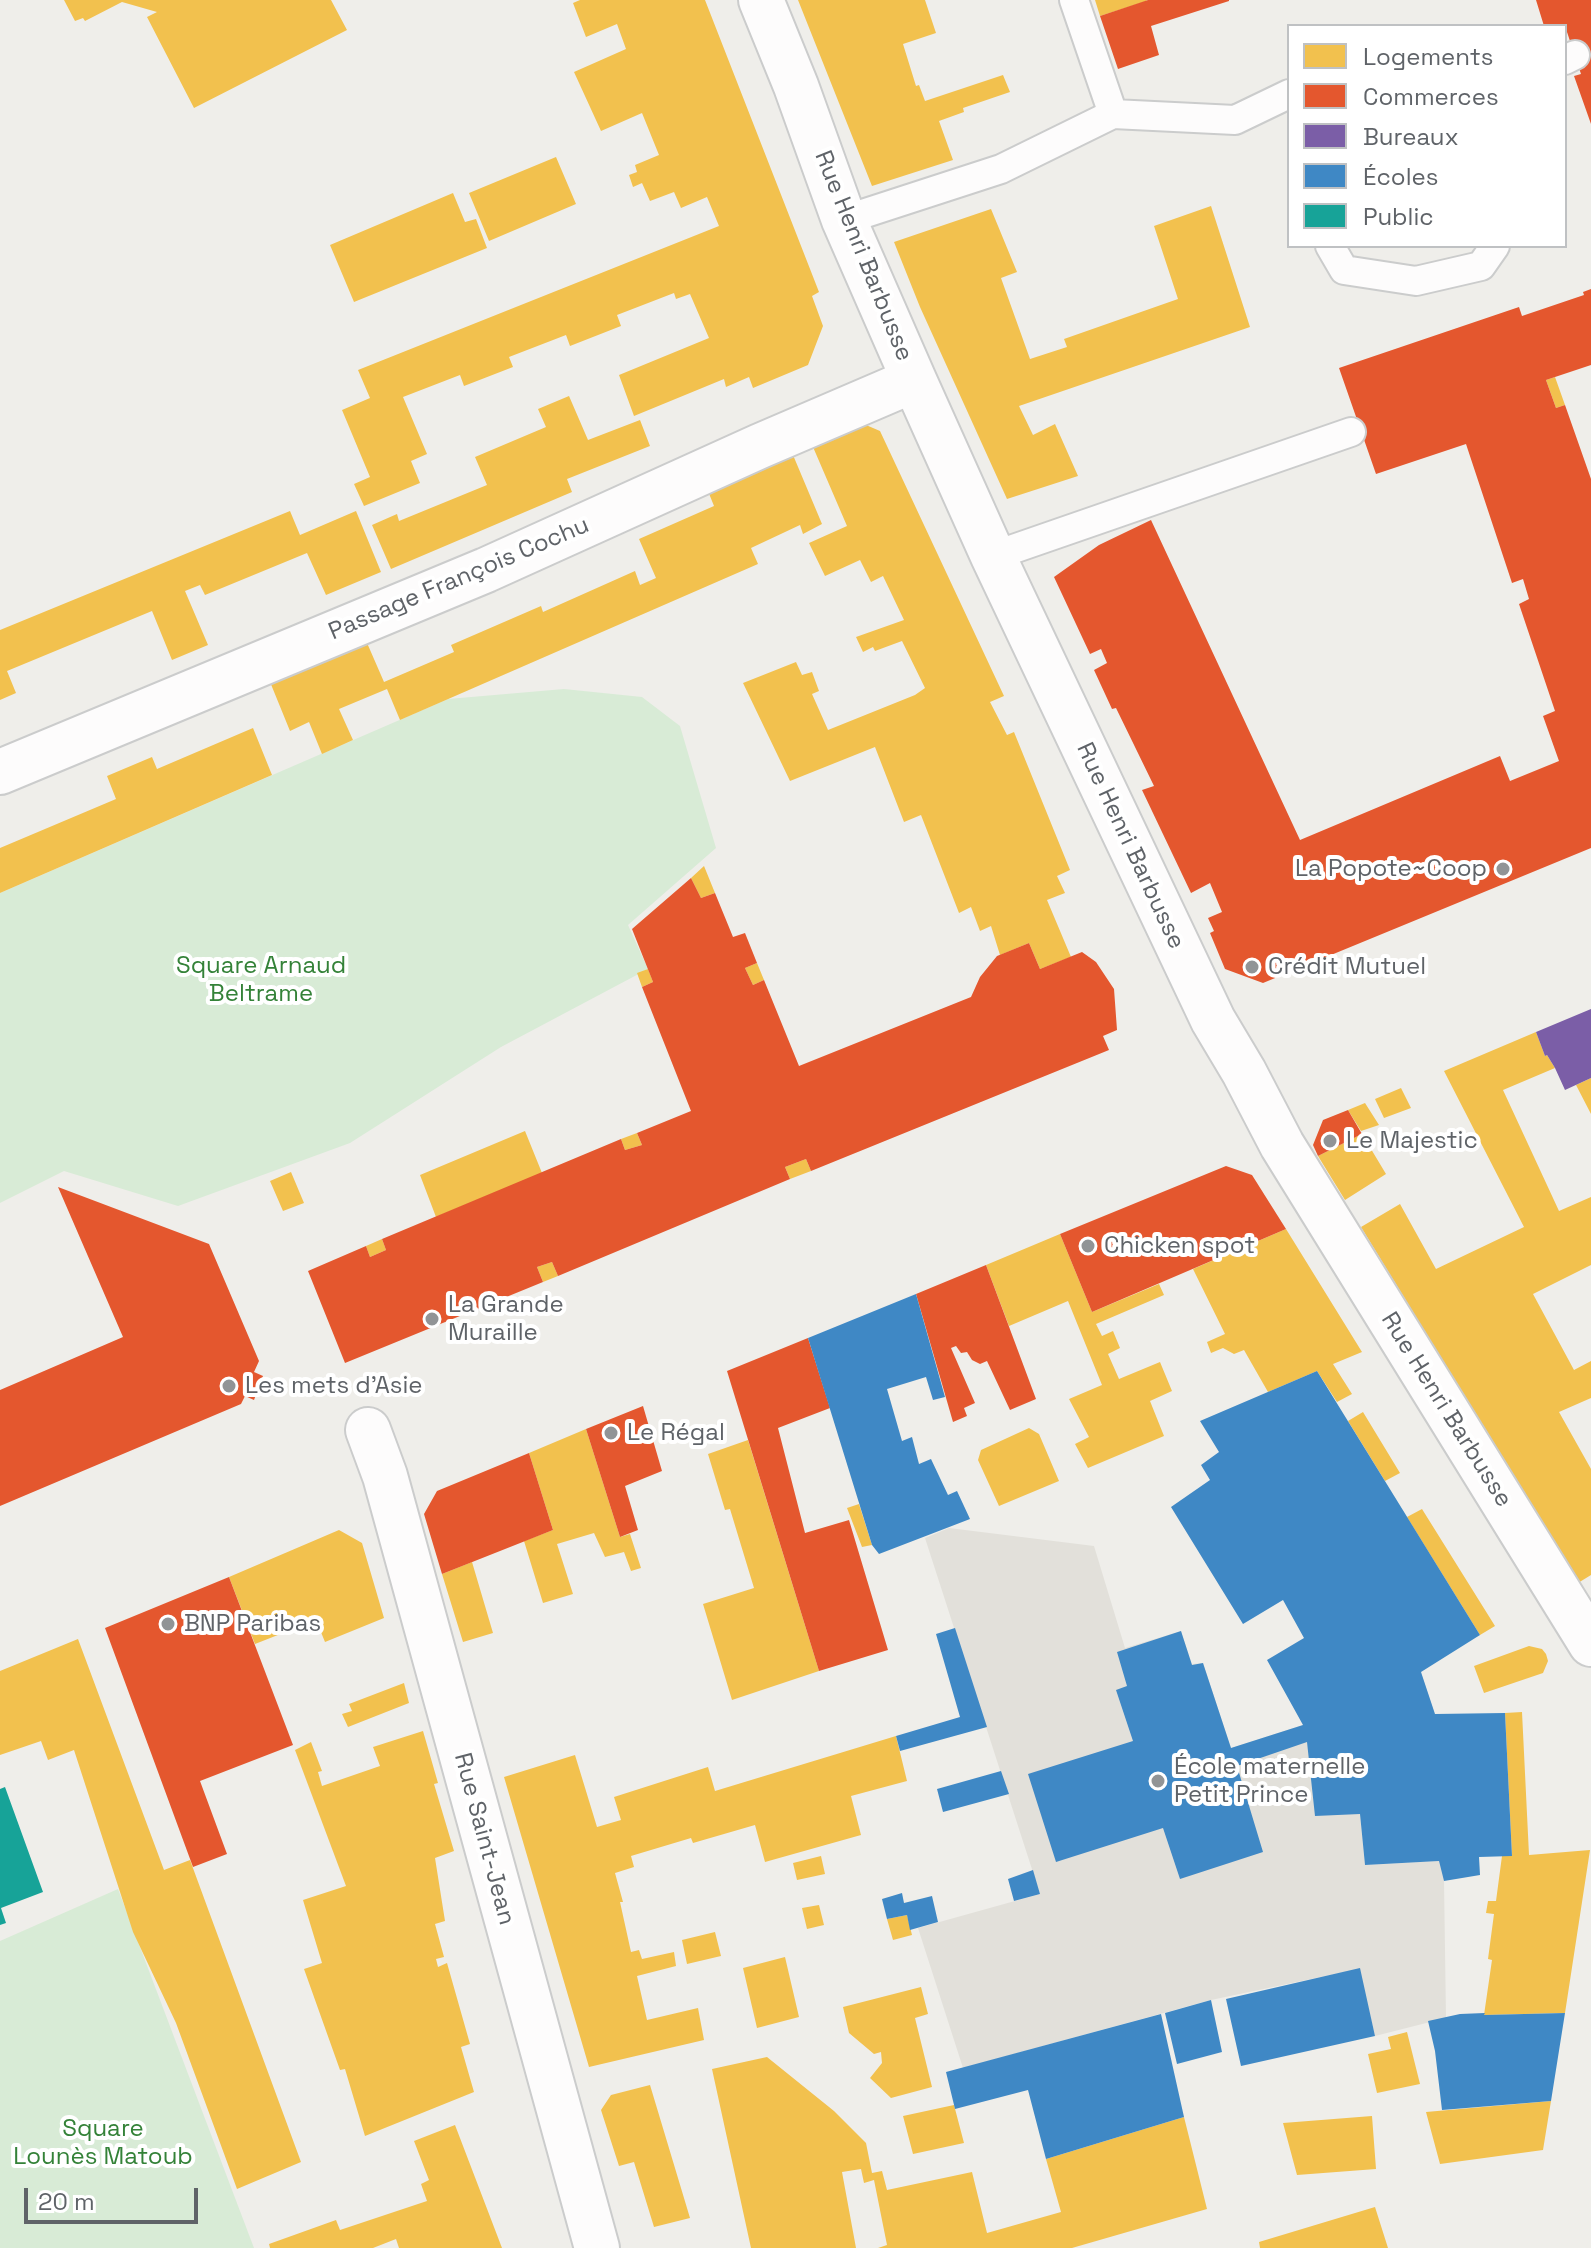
<!DOCTYPE html>
<meta charset="utf-8">
<style>
body{margin:0}
#map{position:relative;width:1591px;height:2248px;overflow:hidden;background:#efeeea;font-family:"Space Grotesk",sans-serif}
canvas{display:block}
.legend{position:absolute;left:1287px;top:24px;width:280px;height:224px;box-sizing:border-box;background:#fff;border:2px solid #bfc1c3;margin:0;padding:10px 14px;list-style:none;font-size:24px;color:#5f6368}
.legend li{display:flex;align-items:center;gap:16px;height:40px}
.legend b{width:40px;border:2px solid #bfc1c3}
.scale{position:absolute;left:24px;top:2188px;width:174px;height:36px;box-sizing:border-box;border:4px solid #5f6368;border-top:0;padding-left:10px;font-size:24px;line-height:28px;white-space:nowrap;color:#5f6368;-webkit-text-stroke:6px #fff;paint-order:stroke}
</style>
<div id="map">
<canvas width="1591" height="2248"></canvas>
<ul class="legend">
<li><b style="height:22px;background:#f2c14e"></b>Logements</li>
<li><b style="height:22px;background:#e4572e"></b>Commerces</li>
<li><b style="height:22px;background:#7b5ea7"></b>Bureaux</li>
<li><b style="height:22px;background:#3f88c5"></b>Écoles</li>
<li><b style="height:22px;background:#17a398"></b>Public</li>
</ul>
<div class="scale">20 m</div>
</div>
<script>
const g = document.querySelector('canvas').getContext('2d');
g.lineJoin = 'round';
function fill(path, color) { g.fillStyle = color; g.fill(path, 'evenodd'); }
function trace(path, color, width, dash) { g.strokeStyle = color; g.lineWidth = width; g.lineCap = dash ? 'butt' : 'round'; g.setLineDash(dash || []); g.stroke(path); }
function label(font, color, halo, rows, align = 'center') {
  g.font = font + ' "Space Grotesk",sans-serif'; g.lineWidth = 8; g.setLineDash([]); g.textBaseline = 'middle'; g.strokeStyle = halo; g.fillStyle = color; for (const [text, x, y, turn = 0] of rows) {
    g.save(); g.translate(x, y); g.rotate((+turn || 0) * Math.PI / 180); g.textAlign = isNaN(turn) ? turn : align; if (halo) g.strokeText(text, 0, 0); g.fillText(text, 0, 0); g.restore();
  }
}
const education = new Path2D(`
 M 949,1528 L 1094,1546 L 1125,1648 L 1181,1631 L 1192,1664 L 1203,1663 L 1231,1748 L 1303,1725 L 1360,1814 L 1365,1865 L 1439,1861 L 1444,1881 L 1446,2018 L 1375,2036 L 1359,1969 L 1211,2000 L 963,2068 L 918,1928 L 1040,1894 L 925,1538 Z`);
const green = new Path2D(`
 M 564,689 L 642,697 L 680,726 L 716,848 L 628,925 L 648,969 L 501,1047 L 350,1143 L 178,1206 L 64,1171 L 0,1203 L 0,893 L 448,699 Z
 M 118,1889 L 254,2248 L 0,2248 L 0,1941 Z`);
const homes = new Path2D(`
 M 64,0 L 331,0 L 347,30 L 194,108 L 147,17 L 157,12 L 122,2 L 85,21 L 83,18 L 75,21 Z
 M 580,0 L 705,0 L 819,292 L 812,296 L 823,326 L 808,365 L 753,388 L 749,377 L 726,387 L 724,379 L 634,416 L 619,375 L 709,338 L 690,294 L 676,299 L 674,293 L 617,315 L 621,326 L 570,346 L 566,335 L 509,357 L 513,367 L 464,386 L 460,375 L 403,397 L 427,454 L 411,461 L 420,483 L 364,506 L 354,484 L 370,477 L 342,410 L 370,398 L 358,370 L 719,226 L 707,197 L 681,208 L 674,192 L 650,201 L 642,183 L 633,187 L 629,175 L 637,172 L 635,165 L 659,155 L 642,113 L 601,131 L 574,72 L 626,49 L 617,24 L 586,37 L 573,3 Z
 M 798,0 L 925,0 L 936,33 L 903,44 L 916,86 L 919,85 L 925,101 L 1003,75 L 1010,92 L 963,108 L 964,112 L 939,121 L 953,160 L 872,186 Z
 M 1095,0 L 1146,0 L 1147,1 L 1100,16 Z
 M 556,157 L 576,204 L 489,241 L 469,193 Z
 M 453,193 L 465,222 L 476,219 L 487,248 L 354,302 L 330,245 Z
 M 1211,206 L 1250,327 L 1019,406 L 1033,435 L 1055,424 L 1078,476 L 1007,499 L 920,307 L 894,242 L 991,209 L 1017,272 L 1001,278 L 1030,359 L 1067,347 L 1064,339 L 1178,299 L 1154,226 Z
 M 1555,377 L 1565,405 L 1556,408 L 1546,380 Z
 M 569,396 L 588,440 L 640,420 L 650,446 L 567,479 L 572,492 L 391,569 L 372,525 L 397,514 L 399,521 L 487,485 L 475,457 L 546,427 L 538,409 Z
 M 866,425 L 880,431 L 1004,696 L 990,702 L 1007,735 L 1014,732 L 1070,870 L 1057,876 L 1065,893 L 1047,900 L 1071,957 L 1040,969 L 1029,943 L 1000,955 L 991,926 L 980,931 L 971,907 L 959,913 L 921,815 L 904,822 L 875,747 L 790,781 L 743,683 L 796,662 L 802,675 L 812,672 L 819,691 L 812,694 L 828,730 L 915,695 L 925,688 L 902,641 L 875,651 L 873,647 L 863,652 L 856,637 L 904,620 L 883,576 L 871,582 L 860,560 L 825,576 L 809,543 L 847,526 L 813,447 Z
 M 793,455 L 822,524 L 803,534 L 800,525 L 751,548 L 758,564 L 400,720 L 387,689 L 339,709 L 353,740 L 322,754 L 309,722 L 290,731 L 268,677 L 364,636 L 384,682 L 454,652 L 451,645 L 541,606 L 543,612 L 635,571 L 640,585 L 656,578 L 639,539 L 714,506 L 708,491 Z
 M 290,511 L 300,535 L 356,511 L 381,572 L 326,595 L 307,553 L 205,595 L 200,585 L 185,591 L 208,645 L 172,660 L 152,611 L 7,671 L 16,693 L 0,700 L 0,630 Z
 M 253,728 L 272,775 L 0,893 L 0,848 L 116,799 L 107,776 L 152,757 L 157,769 Z
 M 704,866 L 715,893 L 701,898 L 691,878 Z
 M 757,963 L 764,980 L 753,985 L 745,968 Z
 M 648,969 L 653,982 L 642,987 L 637,973 Z
 M 1536,1032 L 1545,1056 L 1547,1055 L 1555,1068 L 1503,1090 L 1559,1211 L 1591,1197 L 1591,1265 L 1533,1294 L 1574,1370 L 1591,1361 L 1591,1398 L 1559,1412 L 1591,1469 L 1591,1575 L 1578,1583 L 1361,1227 L 1400,1204 L 1436,1269 L 1524,1227 L 1444,1071 Z
 M 1591,1078 L 1591,1114 L 1576,1085 Z
 M 1401,1088 L 1411,1108 L 1384,1118 L 1375,1099 Z
 M 1365,1103 L 1379,1125 L 1361,1131 L 1348,1110 Z
 M 525,1131 L 542,1173 L 436,1217 L 420,1175 Z
 M 637,1133 L 642,1145 L 625,1150 L 621,1139 Z
 M 1362,1134 L 1386,1174 L 1345,1200 L 1318,1156 Z
 M 806,1159 L 811,1171 L 790,1179 L 785,1167 Z
 M 291,1172 L 304,1203 L 283,1211 L 270,1181 Z
 M 1286,1229 L 1362,1352 L 1333,1364 L 1352,1394 L 1337,1402 L 1317,1371 L 1268,1392 L 1244,1350 L 1234,1354 L 1223,1348 L 1211,1353 L 1207,1342 L 1225,1334 L 1193,1269 Z
 M 1060,1234 L 1092,1312 L 1159,1284 L 1164,1295 L 1096,1324 L 1102,1336 L 1113,1331 L 1120,1348 L 1108,1354 L 1119,1379 L 1160,1362 L 1172,1391 L 1150,1401 L 1164,1436 L 1088,1468 L 1075,1444 L 1089,1437 L 1069,1399 L 1102,1385 L 1068,1301 L 1009,1326 L 986,1265 Z
 M 382,1239 L 386,1250 L 370,1257 L 366,1246 Z
 M 552,1262 L 558,1276 L 543,1282 L 537,1267 Z
 M 1363,1412 L 1400,1473 L 1385,1481 L 1348,1421 Z
 M 1029,1428 L 1039,1434 L 1059,1481 L 999,1506 L 978,1460 L 981,1450 Z
 M 586,1429 L 620,1537 L 630,1534 L 641,1568 L 631,1571 L 624,1552 L 605,1557 L 594,1533 L 557,1544 L 573,1594 L 543,1603 L 524,1541 L 553,1530 L 529,1453 Z
 M 748,1440 L 819,1671 L 732,1700 L 703,1604 L 754,1588 L 730,1509 L 725,1510 L 708,1454 Z
 M 859,1504 L 872,1545 L 862,1547 L 847,1508 Z
 M 1422,1509 L 1495,1626 L 1480,1635 L 1407,1517 Z
 M 339,1530 L 362,1543 L 384,1618 L 325,1642 L 316,1620 L 255,1644 L 229,1577 Z
 M 472,1562 L 493,1633 L 463,1642 L 442,1574 Z
 M 78,1639 L 164,1870 L 190,1860 L 301,2162 L 237,2189 L 176,2023 L 133,1932 L 74,1750 L 48,1760 L 41,1741 L 0,1755 L 0,1671 Z
 M 1529,1646 L 1542,1649 L 1546,1654 L 1548,1661 L 1543,1673 L 1484,1693 L 1474,1666 Z
 M 404,1683 L 409,1703 L 348,1727 L 342,1714 L 352,1711 L 349,1704 Z
 M 1522,1712 L 1529,1855 L 1590,1850 L 1565,2013 L 1484,2015 L 1492,1960 L 1488,1959 L 1494,1914 L 1486,1913 L 1488,1901 L 1496,1901 L 1502,1856 L 1512,1856 L 1505,1713 Z
 M 423,1731 L 438,1783 L 434,1784 L 454,1851 L 435,1858 L 445,1921 L 435,1924 L 444,1957 L 436,1959 L 438,1967 L 447,1963 L 470,2044 L 461,2047 L 474,2092 L 365,2136 L 345,2069 L 340,2070 L 304,1969 L 322,1963 L 303,1900 L 346,1886 L 295,1750 L 311,1742 L 322,1771 L 318,1772 L 322,1786 L 380,1766 L 373,1747 Z
 M 896,1736 L 907,1781 L 851,1796 L 861,1835 L 765,1862 L 755,1825 L 693,1843 L 691,1838 L 631,1856 L 634,1867 L 615,1873 L 623,1902 L 620,1902 L 631,1952 L 639,1950 L 642,1959 L 674,1952 L 676,1966 L 637,1976 L 647,2020 L 698,2008 L 704,2040 L 589,2067 L 504,1777 L 575,1755 L 597,1827 L 621,1820 L 614,1797 L 708,1767 L 715,1791 Z
 M 821,1856 L 825,1874 L 797,1880 L 793,1863 Z
 M 819,1905 L 824,1925 L 807,1929 L 802,1908 Z
 M 907,1915 L 912,1935 L 893,1940 L 887,1919 Z
 M 715,1932 L 721,1956 L 687,1964 L 682,1940 Z
 M 785,1957 L 799,2017 L 757,2028 L 743,1968 Z
 M 921,1987 L 928,2014 L 915,2018 L 932,2087 L 891,2098 L 870,2078 L 882,2063 L 881,2052 L 874,2054 L 849,2033 L 843,2007 Z
 M 1407,2032 L 1420,2084 L 1377,2093 L 1368,2054 L 1391,2049 L 1388,2037 Z
 M 767,2057 L 834,2111 L 866,2143 L 872,2173 L 882,2171 L 887,2190 L 972,2172 L 987,2233 L 1061,2212 L 1046,2159 L 1184,2117 L 1207,2209 L 1072,2248 L 878,2248 L 887,2245 L 874,2180 L 864,2183 L 861,2169 L 842,2172 L 856,2248 L 751,2248 L 712,2069 Z
 M 650,2085 L 690,2218 L 654,2227 L 634,2162 L 619,2166 L 601,2110 L 611,2095 Z
 M 1551,2101 L 1543,2150 L 1440,2164 L 1426,2112 Z
 M 954,2105 L 964,2143 L 913,2154 L 903,2116 Z
 M 1372,2116 L 1376,2169 L 1297,2175 L 1283,2123 Z
 M 455,2125 L 502,2248 L 399,2248 L 396,2239 L 373,2248 L 270,2248 L 269,2244 L 336,2220 L 340,2230 L 427,2201 L 421,2184 L 429,2180 L 414,2141 Z
 M 1375,2207 L 1388,2248 L 1260,2248 L 1259,2242 Z`);
const shops = new Path2D(`
 M 1148,0 L 1229,0 L 1229,1 L 1151,26 L 1159,55 L 1118,69 L 1100,16 Z
 M 1536,0 L 1591,0 L 1591,124 L 1574,76 L 1581,74 L 1565,26 L 1544,26 Z
 M 1591,289 L 1591,365 L 1546,380 L 1556,408 L 1565,405 L 1591,479 L 1591,848 L 1263,983 L 1225,969 L 1210,933 L 1214,931 L 1208,918 L 1222,912 L 1210,883 L 1191,893 L 1142,790 L 1154,786 L 1116,708 L 1112,709 L 1094,670 L 1107,663 L 1101,649 L 1090,654 L 1054,577 L 1099,545 L 1151,520 L 1300,840 L 1500,756 L 1510,781 L 1559,761 L 1543,716 L 1555,711 L 1519,604 L 1529,599 L 1523,579 L 1512,583 L 1466,444 L 1376,474 L 1339,368 L 1519,307 L 1522,316 L 1584,295 L 1583,292 Z
 M 691,878 L 701,898 L 715,893 L 733,937 L 745,933 L 757,963 L 745,968 L 753,985 L 764,980 L 799,1066 L 971,997 L 980,977 L 997,956 L 1029,943 L 1040,969 L 1082,952 L 1096,962 L 1114,989 L 1117,1030 L 1103,1036 L 1109,1050 L 811,1171 L 806,1159 L 785,1167 L 790,1179 L 558,1276 L 552,1262 L 537,1267 L 543,1282 L 345,1363 L 308,1271 L 366,1246 L 370,1257 L 386,1250 L 382,1239 L 621,1139 L 625,1150 L 642,1145 L 637,1133 L 691,1111 L 642,987 L 653,982 L 632,929 Z
 M 1348,1110 L 1362,1134 L 1318,1156 L 1313,1145 L 1323,1120 Z
 M 1226,1166 L 1252,1175 L 1286,1229 L 1092,1312 L 1060,1234 Z
 M 58,1187 L 209,1244 L 259,1361 L 254,1372 L 263,1376 L 254,1400 L 245,1396 L 241,1404 L 0,1506 L 0,1390 L 123,1337 Z
 M 986,1265 L 1036,1399 L 1010,1410 L 987,1361 L 980,1364 L 972,1360 L 967,1352 L 961,1353 L 956,1346 L 951,1348 L 975,1403 L 964,1408 L 967,1416 L 953,1422 L 916,1294 Z
 M 808,1338 L 830,1408 L 778,1428 L 805,1533 L 849,1520 L 888,1650 L 819,1671 L 727,1371 Z
 M 643,1406 L 662,1471 L 625,1486 L 638,1530 L 620,1537 L 586,1429 Z
 M 529,1453 L 553,1530 L 442,1574 L 424,1514 L 437,1491 Z
 M 229,1577 L 293,1745 L 200,1781 L 227,1854 L 193,1867 L 105,1628 Z`);
const offices = new Path2D(`
 M 1591,1009 L 1591,1078 L 1565,1090 L 1555,1068 L 1547,1055 L 1545,1056 L 1536,1032 Z`);
const schools = new Path2D(`
 M 916,1294 L 945,1397 L 933,1400 L 926,1377 L 887,1389 L 902,1441 L 912,1437 L 919,1464 L 931,1459 L 948,1495 L 957,1491 L 970,1519 L 879,1554 L 872,1545 L 808,1338 Z
 M 1317,1371 L 1480,1635 L 1421,1672 L 1435,1714 L 1505,1713 L 1512,1856 L 1479,1857 L 1480,1875 L 1444,1881 L 1439,1861 L 1365,1865 L 1360,1814 L 1315,1816 L 1307,1742 L 1237,1766 L 1263,1852 L 1180,1879 L 1163,1828 L 1056,1862 L 1028,1774 L 1133,1741 L 1116,1690 L 1127,1686 L 1117,1652 L 1181,1631 L 1192,1665 L 1203,1663 L 1231,1748 L 1303,1725 L 1267,1660 L 1304,1638 L 1283,1600 L 1243,1624 L 1171,1507 L 1210,1480 L 1201,1465 L 1219,1452 L 1200,1421 Z
 M 955,1628 L 987,1727 L 900,1751 L 896,1736 L 960,1717 L 936,1634 Z
 M 1001,1771 L 1009,1794 L 943,1812 L 937,1789 Z
 M 1033,1870 L 1040,1894 L 1014,1901 L 1008,1879 Z
 M 902,1893 L 904,1903 L 932,1896 L 938,1922 L 910,1930 L 907,1915 L 887,1919 L 882,1899 Z
 M 1360,1968 L 1375,2036 L 1241,2066 L 1226,1999 Z
 M 1211,2000 L 1222,2052 L 1177,2064 L 1165,2013 Z
 M 1485,2013 L 1484,2015 L 1565,2013 L 1551,2101 L 1442,2110 L 1435,2051 L 1428,2021 L 1460,2014 Z
 M 1161,2014 L 1184,2117 L 1046,2159 L 1028,2090 L 955,2109 L 946,2072 Z`);
const public = new Path2D(`
 M 5,1787 L 43,1892 L 1,1908 L 6,1923 L 0,1925 L 0,1789 Z`);
const service = new Path2D(`
 M 1565,60 L 1575,55
 M 1113,114 L 1235,120 L 1289,94
 M 844,220 L 1001,169 L 1113,114 L 1074,0
 M 1330,246 L 1344,270 L 1416,281 L 1481,266 L 1495,246
 M 993,556 L 1351,432`);
const minor = new Path2D(`
 M 761,0 L 796,86 L 844,220 L 914,380 L 993,556 L 1213,1020 L 1244,1072 L 1282,1145 L 1591,1644
 M 0,772 L 486,570 L 760,446 L 914,380
 M 368,1430 L 385,1476 L 597,2248`);
const markers = [
 [1503,869,8,"#919496"],
 [1252,967,8,"#919496"],
 [1330,1141,8,"#919496"],
 [1088,1246,8,"#919496"],
 [432,1319,8,"#919496"],
 [229,1386,8,"#919496"],
 [611,1433,8,"#919496"],
 [168,1624,8,"#919496"],
 [1158,1781,8,"#919496"]
];
const streetNames = [
 ["Rue Henri Barbusse",863,256,68],
 ["Passage François Cochu",459,579,-23],
 ["Rue Henri Barbusse",1130,846,65],
 ["Rue Henri Barbusse",1446,1410,58],
 ["Rue Saint-Jean",484,1839,75]
];
const poiNames = [
 ["La Popote~Coop",1487,869,"right"],
 ["Crédit Mutuel",1268,967],
 ["Le Majestic",1346,1141],
 ["Chicken spot",1104,1246],
 ["La Grande",448,1305],
 ["Muraille",448,1333],
 ["Les mets d'Asie",245,1386],
 ["Le Régal",627,1433],
 ["BNP Paribas",184,1624],
 ["École maternelle",1174,1767],
 ["Petit Prince",1174,1795]
];
const parkNames = [
 ["Square Arnaud",261,966],
 ["Beltrame",261,994],
 ["Square",103,2129],
 ["Lounès Matoub",103,2157]
];
fill(education, '#e2e0da');
fill(green, '#d8ebd6');
fill(homes, '#f2c14e');
fill(shops, '#e4572e');
fill(offices, '#7b5ea7');
fill(schools, '#3f88c5');
fill(public, '#17a398');
trace(service, '#cbcccc', 32);
trace(minor, '#cbcccc', 48);
trace(service, '#fdfcfc', 28);
trace(minor, '#fdfcfc', 44);
for (const [x, y, r, color] of markers) { const dot = new Path2D(); dot.arc(x, y, r, 0, 2 * Math.PI); g.fillStyle = color; g.fill(dot); trace(dot, '#fff', 3); }
label('24px', '#5f6368', '#fff', streetNames);
label('24px', '#5f6368', '#fff', poiNames, 'left');
label('24px', '#348238', '#fff', parkNames);
</script>
